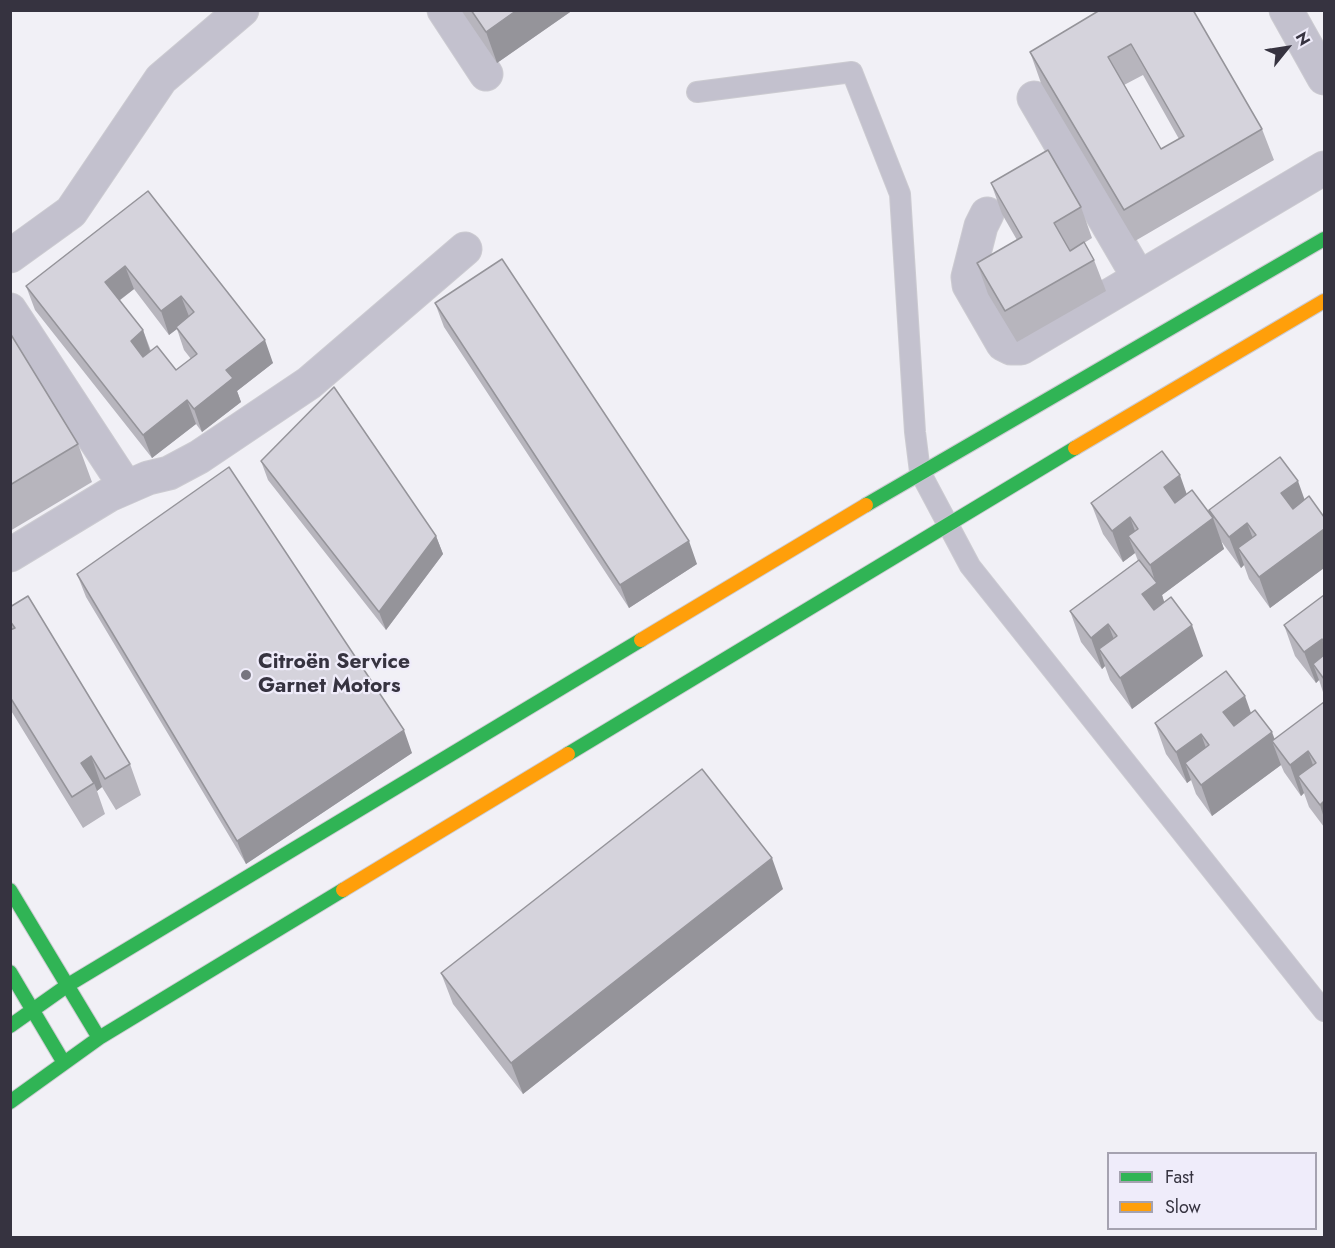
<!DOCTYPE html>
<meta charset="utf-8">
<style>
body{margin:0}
#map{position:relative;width:1335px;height:1248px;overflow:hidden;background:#f1f0f6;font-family:Jost,sans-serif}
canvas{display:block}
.frame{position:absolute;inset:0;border:12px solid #363340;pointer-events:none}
.legend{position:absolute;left:1107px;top:1152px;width:210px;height:78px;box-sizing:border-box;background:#efecfa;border:2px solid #a5a2b0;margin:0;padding:8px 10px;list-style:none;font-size:18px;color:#363340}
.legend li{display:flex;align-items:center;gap:12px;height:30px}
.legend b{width:30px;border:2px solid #a5a2b0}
.north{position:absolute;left:1257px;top:18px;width:60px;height:60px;-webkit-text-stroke:4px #efecfa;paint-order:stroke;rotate:60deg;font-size:16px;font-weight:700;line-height:24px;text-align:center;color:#363340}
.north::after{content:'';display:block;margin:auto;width:21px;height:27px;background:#363340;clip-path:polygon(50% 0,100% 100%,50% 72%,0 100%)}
</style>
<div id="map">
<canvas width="1335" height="1248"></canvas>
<div class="frame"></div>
<ul class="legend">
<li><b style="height:8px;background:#30b455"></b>Fast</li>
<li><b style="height:8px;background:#ff9f0a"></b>Slow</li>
</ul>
<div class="north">N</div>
</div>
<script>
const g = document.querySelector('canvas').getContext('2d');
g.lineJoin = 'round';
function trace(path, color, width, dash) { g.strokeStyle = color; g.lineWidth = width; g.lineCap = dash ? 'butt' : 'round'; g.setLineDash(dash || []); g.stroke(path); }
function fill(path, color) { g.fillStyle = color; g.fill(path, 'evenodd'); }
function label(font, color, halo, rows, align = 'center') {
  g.font = font + ' Jost,sans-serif'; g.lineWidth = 4.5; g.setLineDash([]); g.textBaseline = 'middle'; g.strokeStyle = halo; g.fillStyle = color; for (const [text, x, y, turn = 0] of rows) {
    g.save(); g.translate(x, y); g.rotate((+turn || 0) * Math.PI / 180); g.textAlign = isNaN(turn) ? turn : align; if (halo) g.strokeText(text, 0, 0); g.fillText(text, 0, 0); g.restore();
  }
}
const lane = new Path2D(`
 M 697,92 L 852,72 L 900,194 L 915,432 L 920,472 L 970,566 L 1324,1011`);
const street = new Path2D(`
 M 444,10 L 486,74
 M 1286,10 L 1324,78
 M 1034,98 L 1139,278
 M 987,214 L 981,226 L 968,277 L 969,285 L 1003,344 L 1011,348 L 1021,348 L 1324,168
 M 10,256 L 71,212 L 161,79 L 242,10
 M 10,310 L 126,487
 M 10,555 L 109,495 L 148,478 L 169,473 L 199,457 L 309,383 L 465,249`);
const fast = new Path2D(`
 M 866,505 L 1324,239
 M 568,754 L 1075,448
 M 10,890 L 99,1038
 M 10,972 L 64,1063
 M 10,1026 L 68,985 L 641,640
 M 10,1102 L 99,1038 L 343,890`);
const slow = new Path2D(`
 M 1075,448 L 1324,301
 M 641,640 L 866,505
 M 343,890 L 568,754`);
const wall = new Path2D(`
 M 461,10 L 573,10 L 497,63 Z
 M 1100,10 L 1262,129 L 1274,160 L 1135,241 L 1041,83 L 1030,52 ZM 1143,75 L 1179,139 L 1161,149 L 1124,85 Z
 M 991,183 L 1081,207 L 1092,238 L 1084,243 L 1094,260 L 1106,291 L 1017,342 L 988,294 L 977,263 L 1017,240 L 1002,214 Z
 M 148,191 L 273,363 L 237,391 L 241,402 L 202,432 L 196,424 L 152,458 L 35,310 L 26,286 ZM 134,289 L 169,335 L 177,329 L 184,350 L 191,359 L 176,370 L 151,351 L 143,330 L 119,301 Z
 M 435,303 L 697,564 L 629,608 L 444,327 Z
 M 10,333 L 78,444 L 92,482 L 10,531 Z
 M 261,461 L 436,536 L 443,554 L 386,630 L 268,480 Z
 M 1187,494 L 1212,517 L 1209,510 L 1305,500 L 1324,517 L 1324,568 L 1270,608 L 1249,579 L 1244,565 L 1241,568 L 1221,541 L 1224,549 L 1162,595 L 1164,602 L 1203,656 L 1132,709 L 1110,680 L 1105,666 L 1102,669 L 1081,642 L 1070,611 L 1138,561 L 1135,553 L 1123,562 L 1103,534 L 1091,503 Z
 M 77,574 L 412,753 L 246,864 L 86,597 Z
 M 1324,595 L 1324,695 L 1319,680 L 1316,683 L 1295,656 L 1284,625 Z
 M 10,607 L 130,764 L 141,795 L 116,810 L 102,787 L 97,791 L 105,814 L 83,828 L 10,709 Z
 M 1324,702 L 1324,827 L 1309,807 L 1304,793 L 1301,796 L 1284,772 L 1281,765 L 1212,816 L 1196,794 L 1191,780 L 1187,783 L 1166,754 L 1155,723 L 1251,713 L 1274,740 Z
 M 783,889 L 523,1094 L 453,1004 L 441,973 Z`);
const shadedWall = new Path2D(`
 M 517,10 L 573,10 L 497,63 L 486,32 Z
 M 125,266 L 134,289 L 113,305 L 105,282 Z
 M 181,296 L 190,319 L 169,335 L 161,311 Z
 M 143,330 L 151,354 L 139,364 L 131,341 Z
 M 265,340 L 273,363 L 237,391 L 241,402 L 202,432 L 194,409 L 226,370 Z
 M 187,400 L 196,424 L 152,458 L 143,435 Z
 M 1180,475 L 1191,506 L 1175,518 L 1164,487 Z
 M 1298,481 L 1309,512 L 1292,524 L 1281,493 Z
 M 1130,517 L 1141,548 L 1128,536 L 1135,553 L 1123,562 L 1112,531 Z
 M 1213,518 L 1224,549 L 1162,595 L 1168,614 L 1154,625 L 1142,594 L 1156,584 L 1150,565 Z
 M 1247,523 L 1259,554 L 1238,548 L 1244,565 L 1241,568 L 1229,537 Z
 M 1324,529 L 1324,568 L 1270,608 L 1259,577 Z
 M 436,536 L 443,554 L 386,630 L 379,612 Z
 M 689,541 L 697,564 L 629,608 L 620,585 Z
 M 1108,624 L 1120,655 L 1099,649 L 1105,666 L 1102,669 L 1091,638 Z
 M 1192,625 L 1203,656 L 1132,709 L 1120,678 Z
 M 1322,639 L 1324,645 L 1324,677 L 1313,664 L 1319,680 L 1316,683 L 1304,652 Z
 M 1245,696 L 1256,727 L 1234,743 L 1223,712 Z
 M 404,730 L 412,753 L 246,864 L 237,841 Z
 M 1272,732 L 1278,748 L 1272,741 L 1281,765 L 1212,816 L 1201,785 Z
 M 1201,734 L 1212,765 L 1185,763 L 1191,780 L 1187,783 L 1176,752 Z
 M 1308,751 L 1319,782 L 1298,776 L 1304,793 L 1301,796 L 1290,765 Z
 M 91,756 L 102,787 L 97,791 L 94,783 L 81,763 Z
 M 1324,801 L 1324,818 L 1320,805 Z
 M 772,858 L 783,889 L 523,1094 L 511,1063 Z`);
const building = new Path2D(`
 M 471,10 L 517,10 L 486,32 Z
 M 1100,10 L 1193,10 L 1262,129 L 1124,210 L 1030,52 ZM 1131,44 L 1184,136 L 1161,149 L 1108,57 Z
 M 1048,150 L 1081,207 L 1054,223 L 1070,251 L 1084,242 L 1094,260 L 1005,311 L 977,263 L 1022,237 L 991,183 Z
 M 148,191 L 265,340 L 226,370 L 233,378 L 194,409 L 187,400 L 143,435 L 26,286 ZM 125,266 L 161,311 L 181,296 L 194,312 L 176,327 L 197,354 L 176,370 L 157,346 L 143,357 L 131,341 L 143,330 L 105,282 Z
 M 502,259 L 689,541 L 620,585 L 435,303 Z
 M 10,333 L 78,444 L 10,485 L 11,409 Z
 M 334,387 L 436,536 L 379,612 L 261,461 Z
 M 1162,451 L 1180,475 L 1164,487 L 1175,503 L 1192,490 L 1213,518 L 1150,565 L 1128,536 L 1138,529 L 1130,517 L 1112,531 L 1091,503 Z
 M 1280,457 L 1298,481 L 1281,493 L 1293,509 L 1309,496 L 1324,517 L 1324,529 L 1259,577 L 1238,548 L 1256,535 L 1247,523 L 1229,537 L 1209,510 Z
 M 229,467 L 404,730 L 237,841 L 77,574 Z
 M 1139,560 L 1157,583 L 1142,594 L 1154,610 L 1171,597 L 1192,625 L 1120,678 L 1099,649 L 1117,636 L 1108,624 L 1091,638 L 1070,611 Z
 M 1324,595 L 1324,642 L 1322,639 L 1304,652 L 1284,625 Z
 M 28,596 L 130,764 L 105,779 L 91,756 L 81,763 L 94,783 L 72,797 L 10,697 L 10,630 L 15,628 L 10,621 L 10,607 Z
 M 1324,655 L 1324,679 L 1313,664 Z
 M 1226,671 L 1245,696 L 1223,712 L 1234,726 L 1255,710 L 1272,732 L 1201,785 L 1185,763 L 1209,745 L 1201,734 L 1176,752 L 1155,723 Z
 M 1324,702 L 1324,801 L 1320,805 L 1298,776 L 1316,763 L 1308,751 L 1290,765 L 1272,741 Z
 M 702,769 L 772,858 L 511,1063 L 441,973 Z`);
const markers = [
 [246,675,6,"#777580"]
];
const poiNames = [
 ["Citroën Service",258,663],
 ["Garnet Motors",258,687]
];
trace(lane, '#cccbd1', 22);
trace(street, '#cccbd1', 35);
trace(fast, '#cccbd1', 16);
trace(slow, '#cccbd1', 16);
trace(lane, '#c3c1ce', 20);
trace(street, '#c3c1ce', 33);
trace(fast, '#30b455', 14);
trace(slow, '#ff9f0a', 14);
fill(wall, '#b7b5bd');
fill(shadedWall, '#95949a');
fill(building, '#d5d3dc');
trace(building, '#95949a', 1.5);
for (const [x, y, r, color] of markers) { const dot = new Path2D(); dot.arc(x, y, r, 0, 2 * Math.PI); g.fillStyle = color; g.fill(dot); trace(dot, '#efecfa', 2); }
label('bold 21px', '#363340', '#efecfa', poiNames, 'left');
</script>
